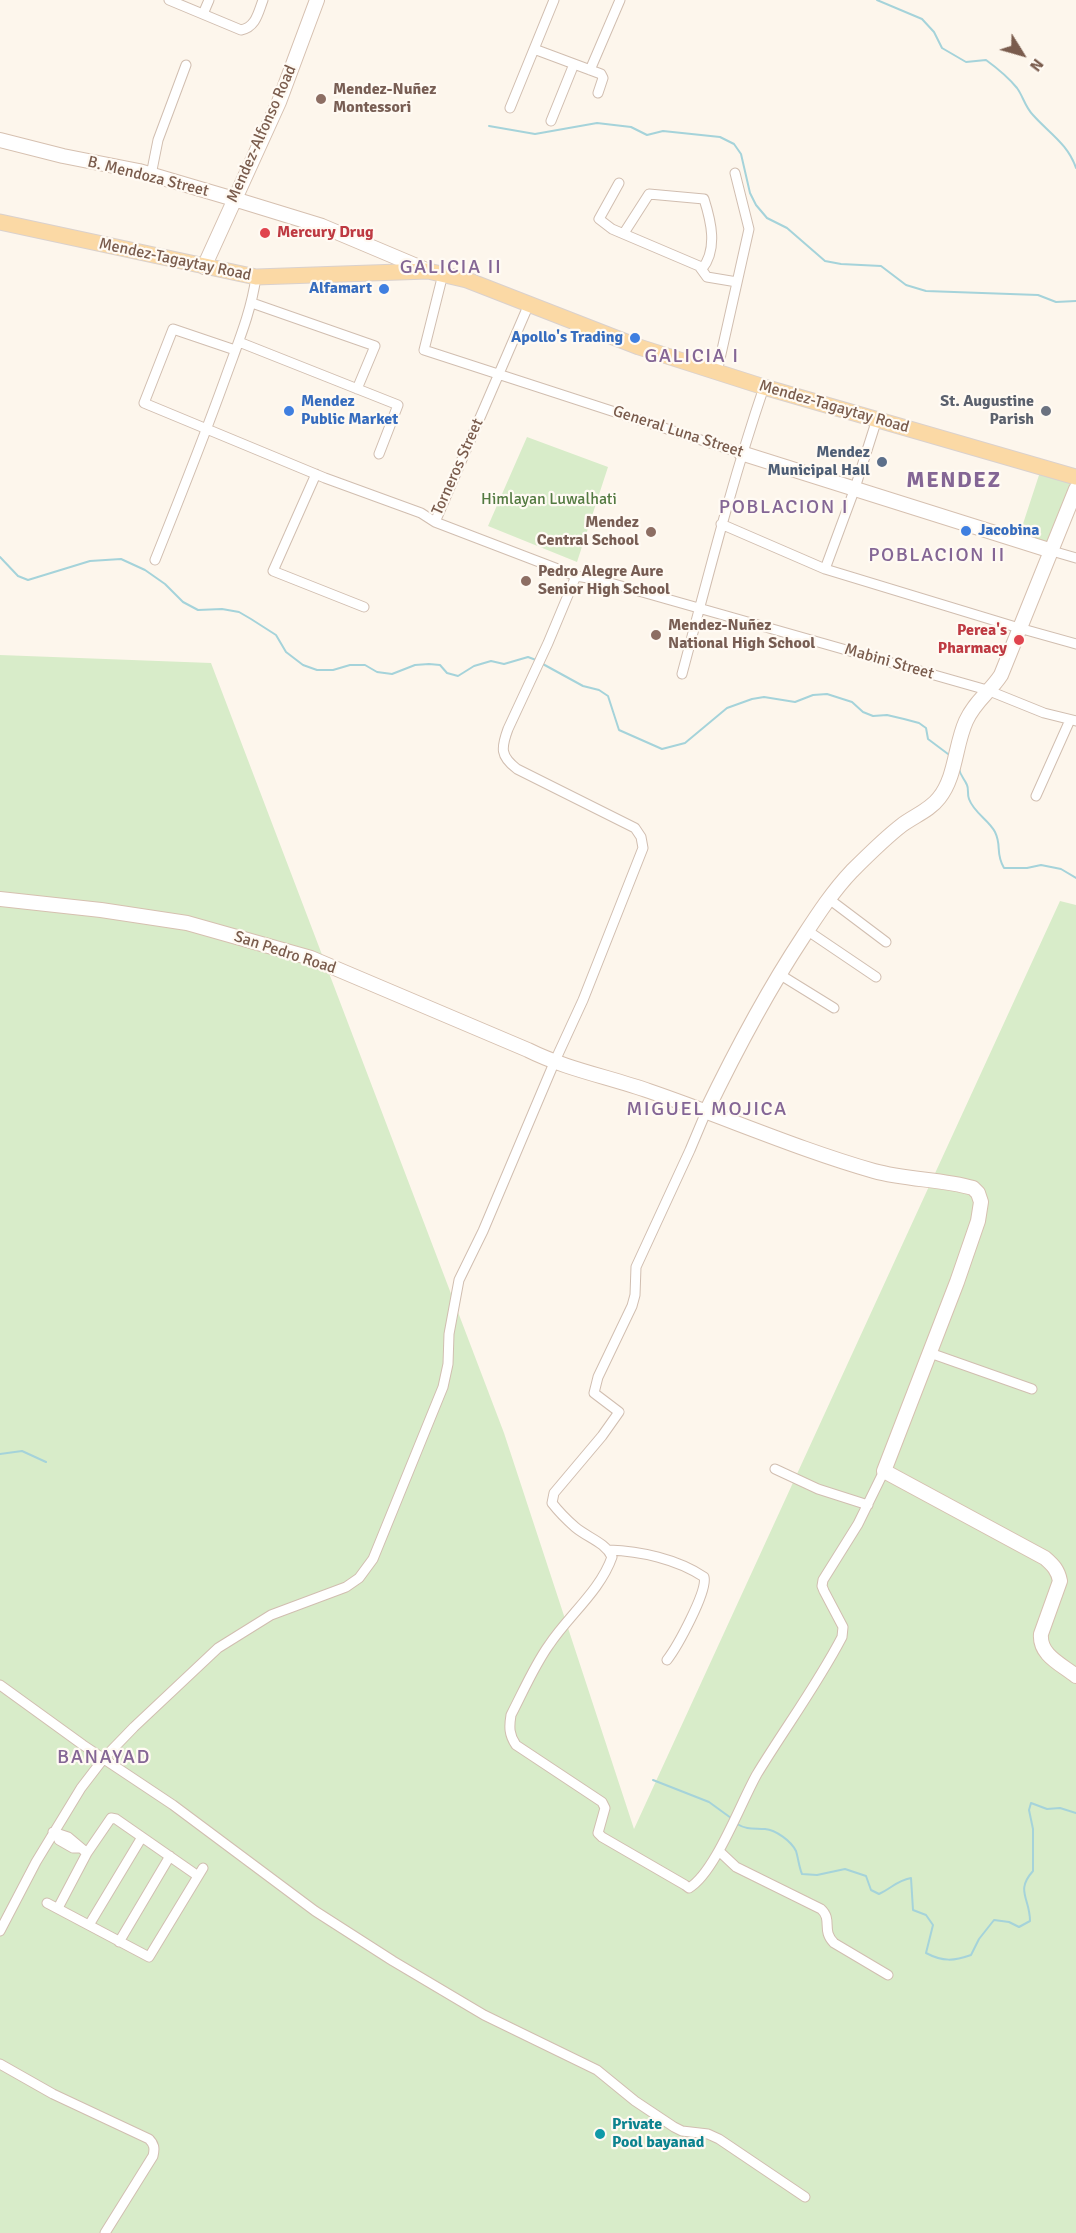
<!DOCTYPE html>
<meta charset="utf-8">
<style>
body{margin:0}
#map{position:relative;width:1076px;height:2233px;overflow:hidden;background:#fdf6ec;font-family:Signika,sans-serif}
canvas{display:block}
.north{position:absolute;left:992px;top:24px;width:60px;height:60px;-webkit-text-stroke:4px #fffaf3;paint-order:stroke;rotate:127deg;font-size:16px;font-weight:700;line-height:24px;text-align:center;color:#7a5c4d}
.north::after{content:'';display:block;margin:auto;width:21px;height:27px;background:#7a5c4d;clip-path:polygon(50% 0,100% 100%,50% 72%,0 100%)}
</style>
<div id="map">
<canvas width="1076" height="2233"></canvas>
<div class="north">N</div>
</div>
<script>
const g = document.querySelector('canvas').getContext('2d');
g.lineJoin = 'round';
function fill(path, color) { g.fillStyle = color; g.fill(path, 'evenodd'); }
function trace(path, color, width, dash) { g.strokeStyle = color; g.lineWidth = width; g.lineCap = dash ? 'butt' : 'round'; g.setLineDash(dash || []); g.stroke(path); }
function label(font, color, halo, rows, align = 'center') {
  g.font = font + ' Signika,sans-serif'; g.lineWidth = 4.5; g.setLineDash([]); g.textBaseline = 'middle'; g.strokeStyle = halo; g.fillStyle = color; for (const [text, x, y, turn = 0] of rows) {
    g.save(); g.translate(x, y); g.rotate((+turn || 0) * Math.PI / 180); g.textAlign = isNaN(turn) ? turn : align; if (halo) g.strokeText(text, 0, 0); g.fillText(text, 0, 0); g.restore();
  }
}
const green = new Path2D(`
 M 527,437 L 608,467 L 577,562 L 488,526 Z
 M 1040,472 L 1071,482 L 1051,543 L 1020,533 Z
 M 0,655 L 211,663 L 504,1433 L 634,1829 L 1060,901 L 1076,905 L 1076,2233 L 0,2233 Z`);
const stream = new Path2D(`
 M 877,0 L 922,19 L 934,32 L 942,48 L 966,62 L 986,60 C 997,68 1008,77 1017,88 C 1023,96 1025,107 1033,115 C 1049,133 1068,144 1076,168
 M 489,126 L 535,134 L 597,123 L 631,127 L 647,135 L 663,131 L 720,137 L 734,144 L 741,154 L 750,193 L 756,205 L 767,218 L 787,228 L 825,261 L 841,264 L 881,266 L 906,285 L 926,291 L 1038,295 L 1056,302 L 1076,301
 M 0,557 L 18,576 L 28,580 L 90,561 L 121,559 L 145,570 L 165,584 L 183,602 L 198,610 L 222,609 L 239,612 L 251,619 L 276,635 L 286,652 L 303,665 L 317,670 L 333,670 L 350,665 L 365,665 L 377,672 L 392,674 L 415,665 L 429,664 L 440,665 L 447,673 L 458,676 L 474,666 L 491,661 L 504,664 L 528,657 L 536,660
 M 541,663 L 583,686 L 599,690 L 608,696 L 619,730 L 662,749 L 685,743 L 727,708 L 752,699 L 764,697 L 795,702 L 813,695 L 827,694 L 852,702 L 863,712 L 873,716 L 887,715 L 904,719 L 919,723 L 926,728 L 928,739 L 952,757
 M 959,768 C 960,776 964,778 967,785 C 969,789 967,795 969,799 C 974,813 989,820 995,832 C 1002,846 995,853 1004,868 L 1027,868 L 1041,865 L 1061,869 L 1076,878
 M 0,1454 L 22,1451 L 46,1462
 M 653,1780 L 709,1802 L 731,1818
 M 737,1824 C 747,1830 755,1828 765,1829 C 776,1830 791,1841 796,1851 C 798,1857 799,1867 802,1874 L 817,1875 L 845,1869 L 866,1876 L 871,1890 L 879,1894 C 892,1888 896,1881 911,1878 L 913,1910 L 926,1915 L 933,1925 L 926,1953 C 943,1962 954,1961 971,1955 L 979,1939 L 994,1920 L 1009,1922 L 1019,1927 L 1030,1921 C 1030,1898 1015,1891 1033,1871 L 1033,1829 L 1029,1810 L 1031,1803 L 1047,1809 L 1060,1808 L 1076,1813`);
const street = new Path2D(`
 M 169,0 L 241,30 C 256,27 258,13 263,0
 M 203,14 L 209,0
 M 534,49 L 601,74 L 603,78 L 598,93
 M 590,70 L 620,0
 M 510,108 L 554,0
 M 551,121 L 574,64
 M 151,175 L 158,140 L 186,65
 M 619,183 L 599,219 L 612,229 L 699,266 L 707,277 L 737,282
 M 624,233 L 649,194 L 704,199 C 711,221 718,249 702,269
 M 443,274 L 424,350 L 741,453
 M 252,303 L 375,346 L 357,389
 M 239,342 L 398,405 L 379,454
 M 235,350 L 173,329 L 144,403 L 325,478 L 421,513 L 435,522 L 529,304
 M 717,372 L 749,229 L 735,173
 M 316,474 L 273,571 L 364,607
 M 435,522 L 576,576 L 600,580 L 987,690 L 1044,713 L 1076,721
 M 721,524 L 825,569 L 1019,628 L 1076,644
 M 1052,551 L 1076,558
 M 155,560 C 179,500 203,440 225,379 C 237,345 251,313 256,277
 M 825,569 L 855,488 L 877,419
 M 682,674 C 708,577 732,481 764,387
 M 1036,796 L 1070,720
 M 829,899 L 886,942
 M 808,931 L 876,977
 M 779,974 L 834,1008
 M 706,1112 L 690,1150 L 636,1267 L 635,1295 L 632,1306 L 598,1377 L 594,1393 L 619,1412 L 602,1436 L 554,1493 L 552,1503 C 559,1512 567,1520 575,1527 C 588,1538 605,1542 612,1557 C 600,1591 569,1615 549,1645 C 534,1666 523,1692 511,1715 C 509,1727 509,1735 516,1745 L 602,1802 L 605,1808 L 598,1833 L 602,1837 L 685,1885 L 689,1888 C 715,1873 741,1802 757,1774 C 785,1728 817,1685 842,1637 L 843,1627 L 824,1591 L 822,1586 L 823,1580 L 858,1524 L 884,1471
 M 930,1353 L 1032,1389
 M 775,1469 L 818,1489 L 868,1505
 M 609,1550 C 640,1551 677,1559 704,1577 C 708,1591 677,1647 667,1660
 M 0,1685 L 83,1745 L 173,1805 L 315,1911 L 393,1961 L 484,2015 L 597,2070 L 635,2101 L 674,2127 L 682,2131 L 708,2134 L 719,2139 L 805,2197
 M 53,1832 L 68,1837 L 87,1853
 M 58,1835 L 59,1840 L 73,1848 L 81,1848
 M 719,1851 L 736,1867 L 821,1909 C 833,1920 821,1930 834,1943 L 888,1975
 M 47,1903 L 149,1957 L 203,1868
 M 58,1908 L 87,1853 L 111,1818 L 116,1819 L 198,1876
 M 89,1925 L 142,1837
 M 0,1931 L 36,1862 L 81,1788 L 104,1758 L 134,1727 L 218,1648 L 271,1615 L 346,1587 L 359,1578 L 373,1559 L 443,1387 L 448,1364 L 449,1334 L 459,1280 L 483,1231 L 554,1063 L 583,1000 L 643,848 L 641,837 L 635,828 L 517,769 C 500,756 501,748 508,729 L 548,643 L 576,576
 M 119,1942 L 170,1856
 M 0,2064 L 53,2094 L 149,2139 C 154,2144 155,2148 153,2156 L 105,2233`);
const secondary = new Path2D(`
 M 0,140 L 63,156 L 139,171 L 234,199 L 322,226 L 424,269
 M 204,267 L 279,102 L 317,0
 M 741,453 L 1052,551
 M 0,899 L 101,910 L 187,923 L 311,958 L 528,1050 C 566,1069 609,1077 649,1091 C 725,1117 797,1149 874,1171 C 907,1180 942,1179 973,1188 L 978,1193 L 981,1202 L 978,1221 L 957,1282 L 884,1471 L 1045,1558 C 1053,1565 1058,1570 1060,1581 L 1041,1634 C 1039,1655 1061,1664 1076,1676
 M 706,1112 C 735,1052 766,993 803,937 C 818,914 833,891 852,871 C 868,855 885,838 902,825 C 914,816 930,810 939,798 C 956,777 955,745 966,721 C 975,701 990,692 1001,675 L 1076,489`);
const primary = new Path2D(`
 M 0,222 L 256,277 L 428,271 L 467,280 L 639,347 L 764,387 L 1076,477`);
const markers = [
 [321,99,6,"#8d6e63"],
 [265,233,6,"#e0444e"],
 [384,289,6,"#3f7fe0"],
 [635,338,6,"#3f7fe0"],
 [289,411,6,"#3f7fe0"],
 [1046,411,6,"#6b7280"],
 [882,462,6,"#5c6f8a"],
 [966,531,6,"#3f7fe0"],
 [651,532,6,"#8d6e63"],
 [526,581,6,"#8d6e63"],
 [656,635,6,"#8d6e63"],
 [1019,640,6,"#e0444e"],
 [600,2134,6,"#0f9aa8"]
];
const educationNames = [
 ["Mendez-Nuñez",333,90],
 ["Montessori",333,108],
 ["Mendez",639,523,"right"],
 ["Central School",639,541,"right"],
 ["Pedro Alegre Aure",538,572],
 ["Senior High School",538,590],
 ["Mendez-Nuñez",668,626],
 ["National High School",668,644]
];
const streetNames = [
 ["Mendez-Alfonso Road",262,134,-66],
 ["B. Mendoza Street",148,177,14],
 ["Mendez-Tagaytay Road",175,260,12],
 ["Mendez-Tagaytay Road",834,407,16],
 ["General Luna Street",678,432,18],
 ["Torneros Street",458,467,-66],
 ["Mabini Street",889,662,16],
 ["San Pedro Road",285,953,18]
];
const healthNames = [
 ["Mercury Drug",277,233],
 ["Perea's",1007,631,"right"],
 ["Pharmacy",1007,649,"right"]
];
const shopNames = [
 ["Alfamart",372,289],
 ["Apollo's Trading",623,338],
 ["Mendez",301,402,"left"],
 ["Public Market",301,420,"left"],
 ["Jacobina",978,531,"left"]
];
const worshipNames = [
 ["St. Augustine",1034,402],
 ["Parish",1034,420]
];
const serviceNames = [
 ["Mendez",870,453],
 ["Municipal Hall",870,471]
];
const parkNames = [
 ["Himlayan Luwalhati",549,500]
];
const cultureNames = [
 ["Private",612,2125],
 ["Pool bayanad",612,2143]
];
const quarterNames = [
 ["GALICIA II",451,268],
 ["GALICIA I",692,357],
 ["POBLACION I",784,508],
 ["POBLACION II",937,556],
 ["MIGUEL MOJICA",707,1110],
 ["BANAYAD",104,1758]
];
const districtNames = [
 ["MENDEZ",954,481]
];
fill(green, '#d8ecc9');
trace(stream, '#a5d3da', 2);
trace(street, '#d1beb0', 11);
trace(secondary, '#d6c0b0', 16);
trace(primary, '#dad1cd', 17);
trace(street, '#fff', 9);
trace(secondary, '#fff', 14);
trace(primary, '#fbd9a5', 15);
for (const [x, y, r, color] of markers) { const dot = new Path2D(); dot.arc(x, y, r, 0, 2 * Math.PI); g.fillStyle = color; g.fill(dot); trace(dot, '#fffaf3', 2); }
label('bold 16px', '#785e54', '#fffaf3', educationNames, 'left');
label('16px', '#7a5c4d', '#fffaf3', streetNames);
label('bold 16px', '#be3a42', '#fffaf3', healthNames, 'left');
label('bold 16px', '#366cbe', '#fffaf3', shopNames, 'right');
label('bold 16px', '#5b616d', '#fffaf3', worshipNames, 'right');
label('bold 16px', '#4e5e75', '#fffaf3', serviceNames, 'right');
label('16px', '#537a41', '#fffaf3', parkNames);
label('bold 16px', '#0d838f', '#fffaf3', cultureNames, 'left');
g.letterSpacing = '1.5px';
label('20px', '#846695', '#fffaf3', quarterNames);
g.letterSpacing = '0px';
g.letterSpacing = '1.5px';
label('bold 22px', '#846695', '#fffaf3', districtNames);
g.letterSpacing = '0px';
</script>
